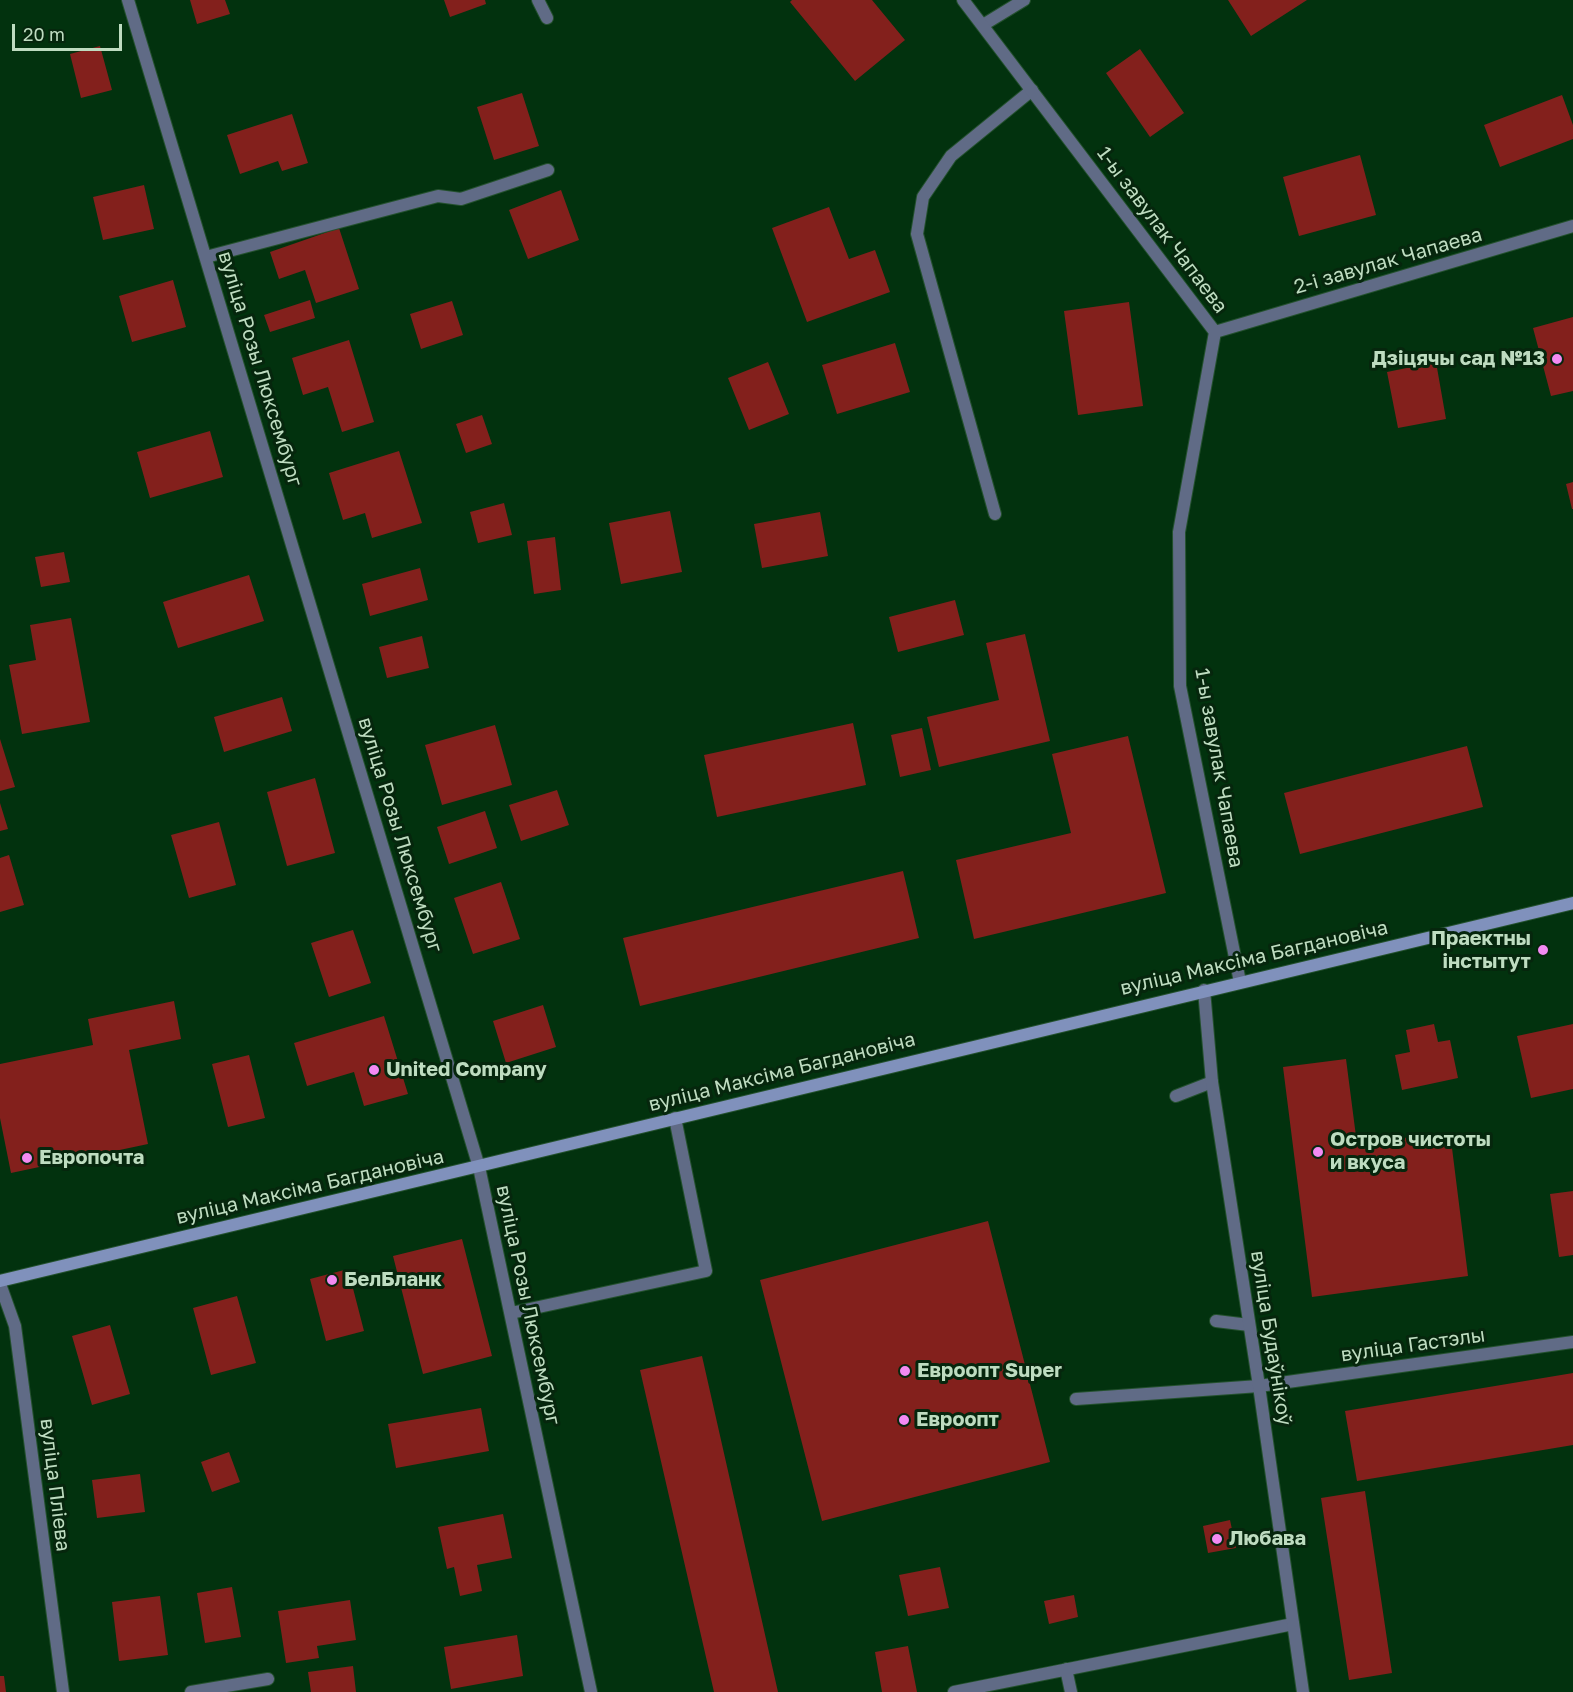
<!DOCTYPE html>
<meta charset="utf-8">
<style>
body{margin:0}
#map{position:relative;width:1573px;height:1692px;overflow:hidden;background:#02320e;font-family:"Golos Text",sans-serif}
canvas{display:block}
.scale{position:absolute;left:12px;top:24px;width:110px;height:27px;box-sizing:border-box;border:3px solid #bedcc0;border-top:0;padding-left:8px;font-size:18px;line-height:21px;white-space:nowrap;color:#bedcc0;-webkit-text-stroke:4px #06260d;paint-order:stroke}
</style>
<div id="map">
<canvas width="1573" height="1692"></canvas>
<div class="scale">20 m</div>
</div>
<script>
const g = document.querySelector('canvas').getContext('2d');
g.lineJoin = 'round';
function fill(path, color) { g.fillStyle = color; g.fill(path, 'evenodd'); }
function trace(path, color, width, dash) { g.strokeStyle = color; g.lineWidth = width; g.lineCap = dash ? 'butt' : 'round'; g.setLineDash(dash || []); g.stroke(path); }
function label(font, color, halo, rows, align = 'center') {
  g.font = font + ' "Golos Text",sans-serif'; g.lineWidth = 6; g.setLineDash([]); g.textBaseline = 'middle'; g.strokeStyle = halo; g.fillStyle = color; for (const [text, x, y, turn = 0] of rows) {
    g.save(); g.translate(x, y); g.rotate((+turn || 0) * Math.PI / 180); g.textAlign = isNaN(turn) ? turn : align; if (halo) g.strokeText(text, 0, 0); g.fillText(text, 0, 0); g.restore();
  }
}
const building = new Path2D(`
 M 190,0 L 225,0 L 230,14 L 197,24 Z
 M 444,0 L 485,0 L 486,4 L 450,17 Z
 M 792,0 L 872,0 L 905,40 L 855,81 L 790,2 Z
 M 1228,0 L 1307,0 L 1251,36 Z
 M 100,46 L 112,90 L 81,98 L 70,54 Z
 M 1140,49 L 1184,113 L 1150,137 L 1106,73 Z
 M 522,93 L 539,146 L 494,160 L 477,107 Z
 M 1562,95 L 1573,125 L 1573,139 L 1500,167 L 1484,125 Z
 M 292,114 L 308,163 L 282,171 L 278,161 L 240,174 L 227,135 Z
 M 1360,155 L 1376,215 L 1299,236 L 1283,177 Z
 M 144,185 L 154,229 L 103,240 L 93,197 Z
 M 561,190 L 579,240 L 528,259 L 509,210 Z
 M 829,207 L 849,259 L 875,250 L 890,292 L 807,322 L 772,228 Z
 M 339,228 L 359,289 L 316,303 L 305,270 L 279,279 L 270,252 Z
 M 173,280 L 186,327 L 132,342 L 119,296 Z
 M 310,300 L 315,318 L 270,332 L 264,315 Z
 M 452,301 L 463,335 L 421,349 L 410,314 Z
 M 1129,302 L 1143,406 L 1078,415 L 1064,311 Z
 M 1573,317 L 1573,391 L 1551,396 L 1533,328 Z
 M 349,340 L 374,422 L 342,432 L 328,387 L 303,395 L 292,358 Z
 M 895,343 L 910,392 L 837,414 L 822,365 Z
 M 768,362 L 789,414 L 749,430 L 728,378 Z
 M 1436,362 L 1446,419 L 1398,428 L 1387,372 Z
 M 482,415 L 492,444 L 466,453 L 456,424 Z
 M 210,431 L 223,477 L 150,498 L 137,452 Z
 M 399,451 L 422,523 L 372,538 L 365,513 L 343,520 L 329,473 Z
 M 1573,482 L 1573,509 L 1572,509 L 1566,484 Z
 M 504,503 L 512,535 L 478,543 L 470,512 Z
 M 670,511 L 682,572 L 621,584 L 609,523 Z
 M 820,512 L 828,556 L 762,568 L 754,524 Z
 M 555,537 L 561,590 L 534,594 L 527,541 Z
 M 64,552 L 70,582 L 41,587 L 35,557 Z
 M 420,568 L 428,600 L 370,616 L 362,584 Z
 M 249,575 L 264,621 L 178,648 L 163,602 Z
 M 955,600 L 964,635 L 898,652 L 889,617 Z
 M 71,618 L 90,722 L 22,734 L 9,665 L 36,660 L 30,625 Z
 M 1025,634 L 1050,741 L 939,767 L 927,717 L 999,700 L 986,643 Z
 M 422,636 L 429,668 L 387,678 L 379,647 Z
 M 282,697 L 292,731 L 224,752 L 214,717 Z
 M 853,723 L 866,785 L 717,817 L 704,755 Z
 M 495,725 L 512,785 L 442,805 L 425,745 Z
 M 922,728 L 931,770 L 900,777 L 891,735 Z
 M 1128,736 L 1166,893 L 974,939 L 956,860 L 1071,833 L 1052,754 Z
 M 0,739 L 15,787 L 0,791 Z
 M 1467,746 L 1483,807 L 1300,854 L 1284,793 Z
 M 315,778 L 335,853 L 287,866 L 267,792 Z
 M 557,790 L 569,825 L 521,841 L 509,805 Z
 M 0,803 L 8,829 L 0,831 Z
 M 485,811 L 497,848 L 449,864 L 437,827 Z
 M 219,822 L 236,885 L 189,898 L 171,835 Z
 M 9,855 L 24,905 L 0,912 L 0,858 Z
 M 903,871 L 919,938 L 640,1006 L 623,938 Z
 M 501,882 L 520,939 L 473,954 L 454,898 Z
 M 353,930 L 371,983 L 329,997 L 311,943 Z
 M 174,1001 L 181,1039 L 129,1050 L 148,1144 L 11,1173 L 0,1118 L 0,1064 L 93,1045 L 88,1019 Z
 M 543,1005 L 556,1047 L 506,1063 L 493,1021 Z
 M 384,1016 L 408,1094 L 364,1106 L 354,1072 L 307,1086 L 294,1043 Z
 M 1434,1024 L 1438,1042 L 1450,1040 L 1458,1078 L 1402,1090 L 1395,1055 L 1410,1052 L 1406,1030 Z
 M 1573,1024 L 1573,1089 L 1531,1098 L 1517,1036 Z
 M 249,1055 L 265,1118 L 228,1127 L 212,1064 Z
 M 1346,1059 L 1357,1144 L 1450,1132 L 1468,1276 L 1312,1297 L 1283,1067 Z
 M 1573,1191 L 1573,1255 L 1559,1257 L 1550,1194 Z
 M 988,1221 L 1050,1462 L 822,1521 L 760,1280 Z
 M 462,1239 L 492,1356 L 423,1374 L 393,1256 Z
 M 348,1269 L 364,1331 L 326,1341 L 310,1279 Z
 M 237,1296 L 256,1363 L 211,1375 L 193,1308 Z
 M 110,1325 L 130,1394 L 92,1405 L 72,1336 Z
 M 702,1356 L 778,1692 L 714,1692 L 640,1370 Z
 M 1573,1373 L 1573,1445 L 1357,1481 L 1345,1411 Z
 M 481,1408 L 489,1451 L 396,1468 L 388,1424 Z
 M 229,1452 L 240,1482 L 212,1492 L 201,1462 Z
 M 140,1474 L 145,1512 L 97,1518 L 92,1480 Z
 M 1365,1491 L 1392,1673 L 1349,1680 L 1321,1498 Z
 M 503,1514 L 512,1558 L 477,1565 L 482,1591 L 460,1596 L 454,1567 L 447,1569 L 438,1527 Z
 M 1230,1520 L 1236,1548 L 1208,1553 L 1203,1526 Z
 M 940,1567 L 949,1608 L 908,1616 L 899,1575 Z
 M 232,1587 L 241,1637 L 205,1643 L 197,1593 Z
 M 1074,1595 L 1078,1617 L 1049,1624 L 1044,1601 Z
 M 160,1596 L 168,1655 L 119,1661 L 112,1602 Z
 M 350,1600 L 356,1640 L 317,1646 L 319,1658 L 286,1663 L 278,1611 Z
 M 517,1635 L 523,1676 L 451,1689 L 444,1647 Z
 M 908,1646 L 917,1692 L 882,1692 L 875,1652 Z
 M 353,1666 L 356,1692 L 311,1692 L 308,1672 Z
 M 0,1676 L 4,1676 L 6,1692 L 0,1692 Z`);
const service = new Path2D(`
 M 983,25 L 1024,0
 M 206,257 L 438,196 L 461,199 L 548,170
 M 995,514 L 917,234 L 923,197 L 951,156 L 1032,90
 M 1176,1096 L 1212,1082
 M 511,1313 L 706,1271 L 675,1118
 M 1216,1321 L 1249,1325
 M 1076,1399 L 1259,1386
 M 1066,1669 L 1071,1692
 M 191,1692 L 268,1679
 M 954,1692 L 1293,1624`);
const minor = new Path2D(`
 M 128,0 L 479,1167 L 591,1692
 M 538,0 L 547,18
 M 963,0 L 1215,332 L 1179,532 L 1180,686 L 1240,982
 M 1215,332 L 1573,226
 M 1204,990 L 1212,1082 L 1259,1386 L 1303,1692
 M 0,1284 L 15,1326 L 63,1692
 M 1259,1386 L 1573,1342`);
const secondary = new Path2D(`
 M 0,1281 L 1573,903`);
const markers = [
 [1557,359,6,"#f38af2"],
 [1543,950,6,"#f38af2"],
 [374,1070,6,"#f38af2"],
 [1318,1152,6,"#f38af2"],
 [27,1158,6,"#f38af2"],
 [332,1280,6,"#f38af2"],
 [905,1371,6,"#f38af2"],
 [904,1420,6,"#f38af2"],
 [1217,1539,6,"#f38af2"]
];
const streetNames = [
 ["1-ы завулак Чапаева",1162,230,53],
 ["2-і завулак Чапаева",1388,261,-16],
 ["вуліца Розы Люксембург",260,369,73],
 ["1-ы завулак Чапаева",1219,768,80],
 ["вуліца Розы Люксембург",400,835,73],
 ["вуліца Максіма Багдановіча",1254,958,-13],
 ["вуліца Максіма Багдановіча",782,1072,-14],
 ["вуліца Максіма Багдановіча",310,1187,-13],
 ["вуліца Розы Люксембург",528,1305,78],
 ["вуліца Будаўнікоў",1271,1338,81],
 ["вуліца Гастэлы",1413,1345,-8],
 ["вуліца Пліева",55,1485,83]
];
const poiNames = [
 ["Дзіцячы сад №13",1545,359,"right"],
 ["Праектны",1531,939,"right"],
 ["інстытут",1531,962,"right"],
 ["United Company",386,1070],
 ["Остров чистоты",1330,1140],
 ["и вкуса",1330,1163],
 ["Европочта",39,1158],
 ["БелБланк",344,1280],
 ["Евроопт Super",917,1371],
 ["Евроопт",916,1420],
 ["Любава",1229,1539]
];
fill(building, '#83201c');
trace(service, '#24512e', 14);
trace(minor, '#24512e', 14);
trace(secondary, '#24512e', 14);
trace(service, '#606b86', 12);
trace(minor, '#606b86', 12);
trace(secondary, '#8091bc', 12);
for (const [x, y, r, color] of markers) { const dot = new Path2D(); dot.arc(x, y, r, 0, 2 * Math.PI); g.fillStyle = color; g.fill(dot); trace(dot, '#06260d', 2); }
label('20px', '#bedcc0', '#06260d', streetNames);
label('bold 20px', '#bedcc0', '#06260d', poiNames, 'left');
</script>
